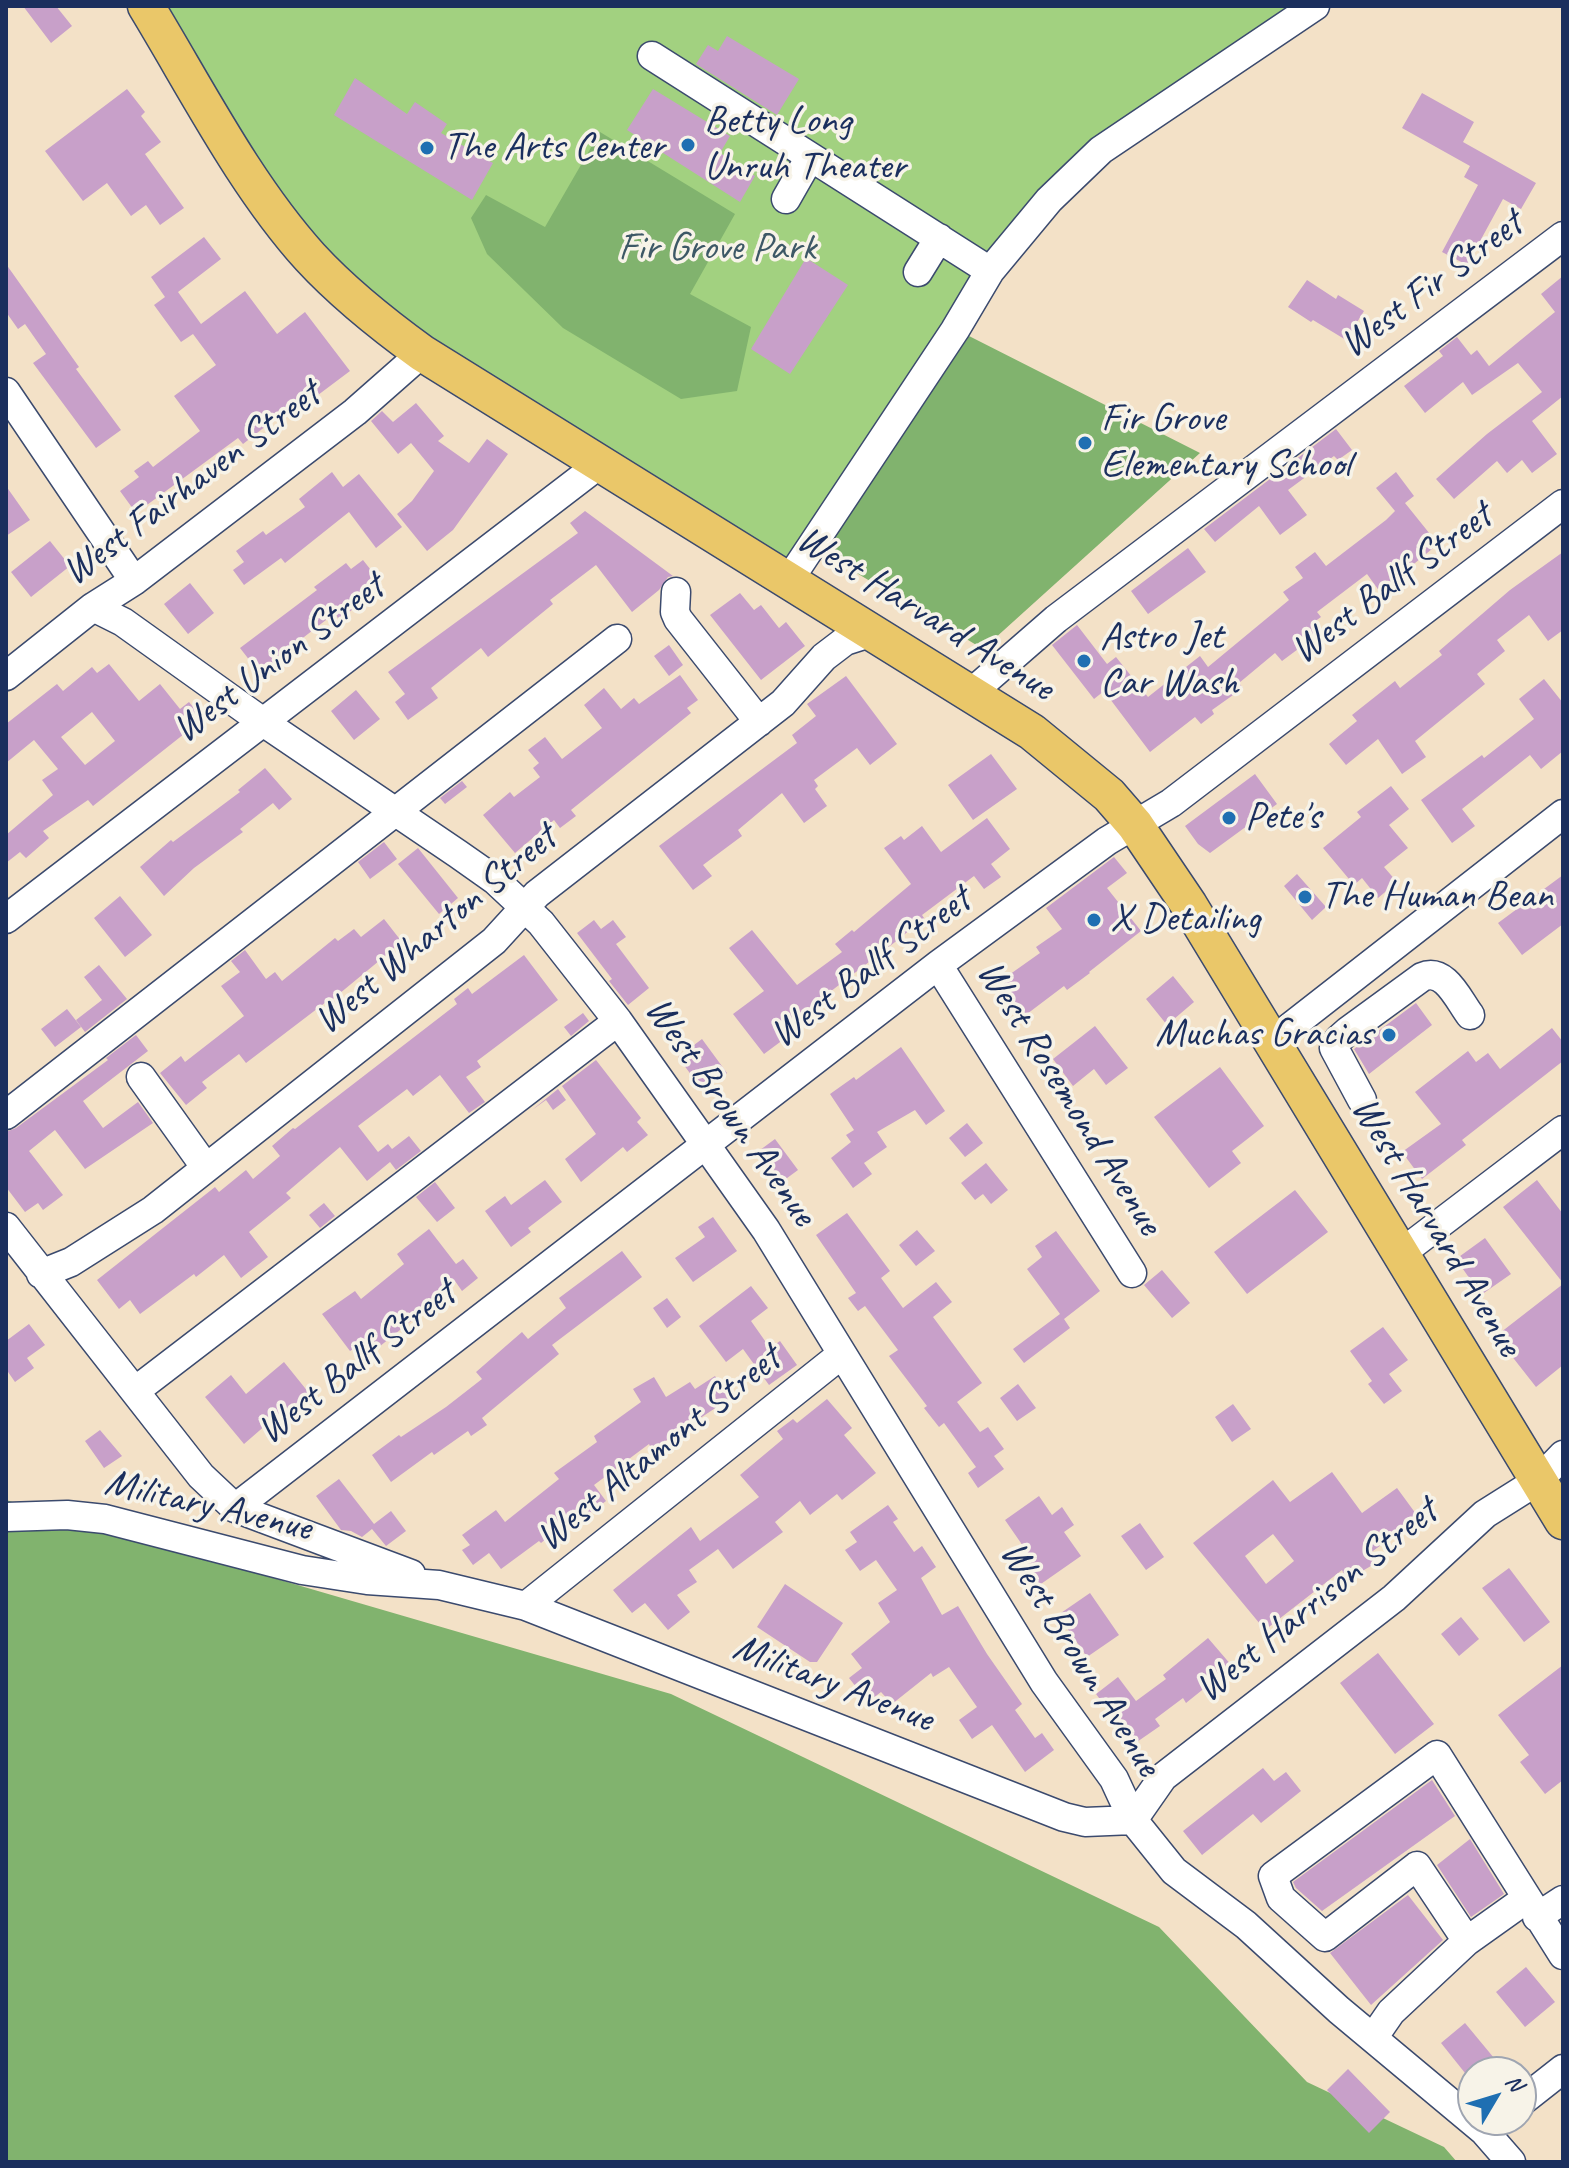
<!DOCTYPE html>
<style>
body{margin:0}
#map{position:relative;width:1569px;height:2168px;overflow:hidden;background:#f3e1c7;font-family:Caveat,sans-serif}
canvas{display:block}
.frame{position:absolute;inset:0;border:8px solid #1b2f5e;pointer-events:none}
.north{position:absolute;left:1457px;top:2056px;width:80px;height:80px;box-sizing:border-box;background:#f7f3e8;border:2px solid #9fa5b1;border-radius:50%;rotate:52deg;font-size:22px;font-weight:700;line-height:32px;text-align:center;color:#1b2f5e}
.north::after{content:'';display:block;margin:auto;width:28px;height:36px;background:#1f6fb2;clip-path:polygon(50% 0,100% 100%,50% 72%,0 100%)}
</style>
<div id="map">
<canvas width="1569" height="2168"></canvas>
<div class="frame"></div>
<div class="north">N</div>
</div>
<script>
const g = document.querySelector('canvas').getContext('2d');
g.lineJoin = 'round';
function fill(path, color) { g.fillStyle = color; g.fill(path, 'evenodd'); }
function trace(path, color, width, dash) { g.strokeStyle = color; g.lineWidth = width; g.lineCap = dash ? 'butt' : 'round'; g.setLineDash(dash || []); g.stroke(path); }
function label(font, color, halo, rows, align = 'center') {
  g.font = font + ' Caveat,sans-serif'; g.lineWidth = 7; g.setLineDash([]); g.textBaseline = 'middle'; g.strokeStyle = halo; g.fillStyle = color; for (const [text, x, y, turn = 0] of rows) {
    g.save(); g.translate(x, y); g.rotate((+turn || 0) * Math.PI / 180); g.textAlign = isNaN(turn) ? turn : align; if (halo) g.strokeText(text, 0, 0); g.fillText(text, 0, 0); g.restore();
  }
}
const green = new Path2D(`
 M 146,6 L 1318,6 L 1071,179 L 789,580 L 367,311 Z`);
const forest = new Path2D(`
 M 600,132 L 735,214 L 690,294 L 751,327 L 737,391 L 681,399 L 563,328 L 487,254 L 471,218 L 486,195 L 545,227 Z
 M 969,336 L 1200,453 L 983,649 L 845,566 L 835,553 L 834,538 Z
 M 6,1500 L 671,1694 L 1159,1927 L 1307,2082 L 1444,2147 L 1457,2162 L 6,2162 Z`);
const building = new Path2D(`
 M 23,6 L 56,6 L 72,26 L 51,43 Z
 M 727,36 L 799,79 L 777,115 L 696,64 L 708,45 L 718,51 Z
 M 355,78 L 407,114 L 415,102 L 447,124 L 441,133 L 493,163 L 472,200 L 334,115 Z
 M 127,89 L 145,112 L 141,116 L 161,142 L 145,154 L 184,208 L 160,225 L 146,205 L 131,216 L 107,183 L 83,201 L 45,151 Z
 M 653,89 L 730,136 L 720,153 L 755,176 L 740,202 L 627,130 Z
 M 1422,93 L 1474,122 L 1463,142 L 1536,183 L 1521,209 L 1503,199 L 1467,265 L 1442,252 L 1478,185 L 1464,177 L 1470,166 L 1402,128 Z
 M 204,237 L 221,259 L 178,292 L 201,324 L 245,291 L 277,334 L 305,312 L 350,371 L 318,395 L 313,389 L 243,444 L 238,438 L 136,513 L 120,491 L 139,477 L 134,471 L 148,461 L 153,467 L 200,431 L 174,396 L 216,365 L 193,334 L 181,342 L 154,305 L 165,297 L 151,277 Z
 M 806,258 L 848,285 L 790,374 L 751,349 Z
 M 6,264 L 79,367 L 76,369 L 121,430 L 96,448 L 33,363 L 46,354 L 25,324 L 18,329 L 6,312 Z
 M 1563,276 L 1563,396 L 1532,421 L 1557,454 L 1532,473 L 1522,460 L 1507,473 L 1497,461 L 1454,499 L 1436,479 L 1487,434 L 1542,392 L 1518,363 L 1472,395 L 1463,382 L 1425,413 L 1404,386 L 1443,356 L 1439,351 L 1457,337 L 1471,355 L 1477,350 L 1489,366 L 1555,312 L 1541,294 Z
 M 1307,280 L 1336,299 L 1338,295 L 1364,311 L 1346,340 L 1313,320 L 1311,322 L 1288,307 Z
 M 416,403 L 444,436 L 438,441 L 469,463 L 487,439 L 508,454 L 453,530 L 427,551 L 397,514 L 412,501 L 434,471 L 411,443 L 398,454 L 371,421 L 382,411 L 393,422 Z
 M 1336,429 L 1352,450 L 1338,460 L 1334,456 L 1288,490 L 1307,515 L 1280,535 L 1259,506 L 1215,542 L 1204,529 Z
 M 332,472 L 343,487 L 359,474 L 402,527 L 376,548 L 349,512 L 285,563 L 281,558 L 244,585 L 233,570 L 244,562 L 236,551 L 263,531 L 266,535 L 305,507 L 299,499 Z
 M 1396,472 L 1414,496 L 1405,503 L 1438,544 L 1380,592 L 1367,574 L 1317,612 L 1321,617 L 1314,622 L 1321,632 L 1282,661 L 1275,653 L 1239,683 L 1243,688 L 1212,710 L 1214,714 L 1201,724 L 1195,717 L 1150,752 L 1104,691 L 1094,699 L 1052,645 L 1077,625 L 1107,664 L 1116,657 L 1148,697 L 1200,656 L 1208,667 L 1289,600 L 1283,592 L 1303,578 L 1295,567 L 1315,552 L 1326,566 L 1386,520 L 1395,511 L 1376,488 Z
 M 6,486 L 30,520 L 6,536 Z
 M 585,511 L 673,576 L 668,577 L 659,590 L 632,612 L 596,565 L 550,600 L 553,604 L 488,657 L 481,648 L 431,688 L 438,698 L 408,720 L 395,702 L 405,694 L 388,672 L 578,533 L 570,523 Z
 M 50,541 L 70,566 L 31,597 L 11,572 Z
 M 1188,548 L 1206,572 L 1148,614 L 1131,591 Z
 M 1563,552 L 1563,630 L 1548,641 L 1529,615 L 1497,640 L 1505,651 L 1477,674 L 1485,684 L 1415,741 L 1426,757 L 1402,774 L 1378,739 L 1346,765 L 1329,744 L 1357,721 L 1352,715 L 1395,681 L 1400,688 L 1442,655 L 1439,651 L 1510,590 Z
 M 363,560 L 378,579 L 370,585 L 375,592 L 339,620 L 335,613 L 286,651 L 289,654 L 261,675 L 240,648 L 317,590 L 314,587 L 346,563 L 351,569 Z
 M 190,583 L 214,613 L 188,634 L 164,604 Z
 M 740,593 L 754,610 L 761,605 L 779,628 L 786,622 L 805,646 L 761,680 L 710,615 Z
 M 669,645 L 683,665 L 669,676 L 654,656 Z
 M 109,664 L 139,701 L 160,684 L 180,709 L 189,702 L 203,719 L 93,806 L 88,800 L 43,831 L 49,838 L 26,858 L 20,852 L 6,863 L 6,835 L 53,795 L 42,780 L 58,769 L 34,740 L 6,763 L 6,724 L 57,684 L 63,691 L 92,667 L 97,673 ZM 92,712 L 115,741 L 85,765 L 61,737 Z
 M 680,675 L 698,700 L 687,708 L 691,713 L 571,810 L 576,816 L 560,828 L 554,820 L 515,853 L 483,815 L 510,792 L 514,797 L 540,777 L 533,768 L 539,763 L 528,750 L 545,737 L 562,759 L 602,728 L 584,705 L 604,688 L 621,709 L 634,698 L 639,704 Z
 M 846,676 L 897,744 L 870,765 L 857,748 L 814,780 L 818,786 L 815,789 L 827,806 L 804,823 L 782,793 L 738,830 L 742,836 L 703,865 L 712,876 L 693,890 L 659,846 L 797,743 L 792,735 L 816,716 L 807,704 Z
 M 1544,679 L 1563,703 L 1563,751 L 1541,769 L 1530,755 L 1462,809 L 1475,826 L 1452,843 L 1421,800 L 1482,755 L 1484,758 L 1534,719 L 1519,699 Z
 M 356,690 L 380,719 L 354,740 L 331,711 Z
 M 991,754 L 1017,789 L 973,820 L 948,785 Z
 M 265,768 L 292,799 L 279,810 L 273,803 L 240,829 L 243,832 L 194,868 L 164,896 L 140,867 L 171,840 L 173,842 L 240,792 L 238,790 Z
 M 1255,774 L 1277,804 L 1210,853 L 1198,844 L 1185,826 Z
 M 462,781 L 467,787 L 445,804 L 440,798 Z
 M 1391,786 L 1409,809 L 1389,825 L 1408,848 L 1384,867 L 1397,882 L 1378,898 L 1362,878 L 1354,885 L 1323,848 L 1361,817 L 1357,812 Z
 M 987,818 L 1010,849 L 991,864 L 1001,877 L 984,889 L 974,876 L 922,915 L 924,918 L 899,939 L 809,1008 L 815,1016 L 764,1054 L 733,1014 L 764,991 L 729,948 L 752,930 L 797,985 L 842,952 L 835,944 L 852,930 L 854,932 L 911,884 L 884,848 L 901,836 L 904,840 L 922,826 L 941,852 Z
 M 384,842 L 397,859 L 370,879 L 358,862 Z
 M 418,848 L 458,898 L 439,914 L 398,864 Z
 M 1114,857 L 1127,873 L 1107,888 L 1141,931 L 1089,972 L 1090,973 L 1067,990 L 1064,986 L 1023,1017 L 999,982 L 1040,953 L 1036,947 L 1062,929 L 1046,908 Z
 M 1297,874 L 1326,907 L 1312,920 L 1284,886 Z
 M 1563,875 L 1563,924 L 1522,955 L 1498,923 Z
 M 120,896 L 152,935 L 125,957 L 94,918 Z
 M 384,919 L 402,942 L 328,1003 L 326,1002 L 246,1063 L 239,1054 L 202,1082 L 207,1088 L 186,1105 L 160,1073 L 181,1056 L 185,1062 L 244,1016 L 221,986 L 240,972 L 231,961 L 245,950 L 266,979 L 275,972 L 282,981 L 335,938 L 338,941 L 354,929 L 361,937 Z
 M 594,920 L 601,929 L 613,920 L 626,937 L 616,944 L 649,988 L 628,1005 L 609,981 L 612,979 L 577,933 Z
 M 524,955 L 558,1000 L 477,1061 L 481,1067 L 466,1077 L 485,1102 L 469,1113 L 440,1075 L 413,1096 L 407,1089 L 358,1126 L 378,1152 L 388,1144 L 392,1149 L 409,1136 L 421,1151 L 396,1170 L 390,1162 L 367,1181 L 340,1147 L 286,1193 L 291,1198 L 249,1232 L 268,1257 L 241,1278 L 224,1255 L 196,1277 L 194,1274 L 140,1314 L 130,1300 L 119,1309 L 97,1280 L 215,1187 L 219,1192 L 246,1170 L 253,1179 L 280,1156 L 272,1146 L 293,1128 L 295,1129 L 457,1004 L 454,999 L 468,988 L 472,994 Z
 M 99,965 L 127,999 L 85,1032 L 76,1020 L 102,1000 L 84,977 Z
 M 1173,976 L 1194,1002 L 1167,1025 L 1146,999 Z
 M 1416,1003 L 1432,1025 L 1369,1074 L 1354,1049 Z
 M 67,1009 L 81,1027 L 55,1047 L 41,1029 Z
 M 583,1013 L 589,1021 L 571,1036 L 564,1027 Z
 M 1095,1026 L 1128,1068 L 1106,1085 L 1094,1069 L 1073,1086 L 1053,1059 Z
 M 1552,1028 L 1563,1042 L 1563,1061 L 1462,1140 L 1466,1145 L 1422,1179 L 1402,1152 L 1441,1124 L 1415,1092 L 1468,1051 L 1476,1062 L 1488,1053 L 1500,1069 Z
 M 136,1035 L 148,1051 L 83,1101 L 103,1128 L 138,1102 L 153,1123 L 85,1169 L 55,1130 L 29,1151 L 63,1195 L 43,1210 L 38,1203 L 25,1212 L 6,1187 L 6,1132 L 16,1128 L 108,1060 L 106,1058 Z
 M 702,1039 L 727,1073 L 703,1091 L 678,1057 Z
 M 901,1047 L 945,1111 L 926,1125 L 915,1110 L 877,1132 L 887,1147 L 864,1163 L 872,1174 L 853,1188 L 831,1158 L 851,1142 L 846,1135 L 854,1130 L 830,1094 L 854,1077 L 856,1080 Z
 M 596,1060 L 641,1118 L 637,1122 L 648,1135 L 627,1152 L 623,1147 L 581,1182 L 565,1159 L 596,1134 L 562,1086 Z
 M 1220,1067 L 1264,1126 L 1232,1151 L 1241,1163 L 1209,1188 L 1154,1117 Z
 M 558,1089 L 566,1100 L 553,1110 L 546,1100 L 532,1110 Z
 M 967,1123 L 983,1143 L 965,1157 L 949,1138 Z
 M 775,1139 L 798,1170 L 779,1184 L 756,1153 Z
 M 986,1163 L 1008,1190 L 991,1204 L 983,1194 L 975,1200 L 961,1183 Z
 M 545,1180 L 562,1202 L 528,1228 L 531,1232 L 511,1247 L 485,1211 L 505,1196 L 511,1205 Z
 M 1537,1180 L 1563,1214 L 1563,1283 L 1503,1207 Z
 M 435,1182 L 455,1208 L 437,1222 L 416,1197 Z
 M 1295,1190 L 1328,1232 L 1247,1294 L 1214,1252 Z
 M 324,1203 L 335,1216 L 320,1228 L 309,1215 Z
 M 847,1213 L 890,1271 L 881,1278 L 903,1308 L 936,1282 L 952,1302 L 933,1317 L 982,1383 L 957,1402 L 980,1432 L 988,1427 L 1004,1449 L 994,1456 L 1004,1469 L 978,1488 L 968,1473 L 976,1467 L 944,1423 L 939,1427 L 924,1408 L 927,1406 L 889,1356 L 898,1350 L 865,1306 L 858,1311 L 848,1298 L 856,1293 L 816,1235 Z
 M 713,1217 L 737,1251 L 693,1282 L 675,1258 L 705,1237 L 698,1227 Z
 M 429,1229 L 456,1264 L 463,1259 L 478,1278 L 462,1291 L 455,1281 L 428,1302 L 431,1305 L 369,1355 L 361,1344 L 350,1351 L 322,1314 L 355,1291 L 361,1299 L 404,1264 L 397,1254 Z
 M 917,1230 L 935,1251 L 916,1266 L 899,1245 Z
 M 1056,1231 L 1100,1291 L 1064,1319 L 1070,1328 L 1024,1363 L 1013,1349 L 1060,1314 L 1027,1269 L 1042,1257 L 1035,1246 Z
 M 1485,1238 L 1511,1274 L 1481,1295 L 1456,1259 Z
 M 622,1251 L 642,1277 L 552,1345 L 559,1354 L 482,1418 L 487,1425 L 471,1436 L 468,1431 L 434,1455 L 432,1452 L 391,1482 L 372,1455 L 399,1435 L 401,1437 L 446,1407 L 482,1379 L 476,1372 L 522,1332 L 528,1339 L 566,1308 L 559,1298 Z
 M 1162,1270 L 1190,1303 L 1172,1318 L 1144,1285 Z
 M 1563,1284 L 1563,1365 L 1536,1387 L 1496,1336 Z
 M 751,1286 L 768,1308 L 751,1321 L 770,1348 L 780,1341 L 797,1365 L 769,1385 L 743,1349 L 726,1362 L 699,1326 Z
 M 667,1298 L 681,1317 L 667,1328 L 653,1308 Z
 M 29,1324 L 45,1345 L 27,1358 L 34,1368 L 15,1382 L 6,1369 L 6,1341 Z
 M 1383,1327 L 1408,1360 L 1389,1374 L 1402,1391 L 1384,1404 L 1368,1384 L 1372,1381 L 1350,1351 Z
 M 284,1362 L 309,1393 L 284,1413 L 282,1411 L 244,1444 L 205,1397 L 231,1375 L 246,1394 Z
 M 715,1376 L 729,1399 L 652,1450 L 649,1444 L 594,1485 L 606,1501 L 586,1516 L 581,1510 L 541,1543 L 539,1541 L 501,1569 L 489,1553 L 473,1565 L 462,1550 L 470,1545 L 462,1535 L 496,1510 L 505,1522 L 559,1479 L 554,1473 L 597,1442 L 594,1436 L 641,1402 L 633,1389 L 654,1377 L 666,1397 L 690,1382 L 695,1389 Z
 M 1018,1384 L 1036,1408 L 1017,1421 L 1000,1398 Z
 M 827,1399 L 852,1428 L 844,1435 L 876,1473 L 842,1500 L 837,1494 L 810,1515 L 800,1501 L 775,1522 L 783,1532 L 733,1569 L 718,1549 L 689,1570 L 697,1582 L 677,1595 L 690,1612 L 668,1630 L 645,1603 L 632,1613 L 613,1590 L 691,1527 L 700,1541 L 759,1497 L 740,1475 L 783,1439 L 777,1431 L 793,1419 L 797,1423 Z
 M 1233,1404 L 1251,1429 L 1232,1442 L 1215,1417 Z
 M 100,1430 L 122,1456 L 104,1468 L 85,1441 Z
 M 1332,1472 L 1362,1513 L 1397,1488 L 1419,1518 L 1370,1553 L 1376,1563 L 1347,1580 L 1342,1570 L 1265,1630 L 1193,1543 L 1273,1480 L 1290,1502 ZM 1273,1534 L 1294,1561 L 1266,1584 L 1245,1556 Z
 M 339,1479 L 374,1524 L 391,1511 L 406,1531 L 386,1546 L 372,1529 L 362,1537 L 351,1531 L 341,1530 L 316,1496 Z
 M 1039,1496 L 1052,1515 L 1062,1507 L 1074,1525 L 1064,1532 L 1081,1556 L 1038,1586 L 1023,1565 L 1032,1559 L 1005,1520 Z
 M 888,1505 L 898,1519 L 893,1522 L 914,1552 L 922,1546 L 936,1567 L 921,1578 L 942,1615 L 958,1606 L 987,1654 L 1022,1704 L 1015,1710 L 1035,1738 L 1042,1733 L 1054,1750 L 1025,1772 L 992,1725 L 972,1739 L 959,1720 L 977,1707 L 949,1667 L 933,1677 L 931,1673 L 892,1704 L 881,1692 L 868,1702 L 849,1678 L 862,1668 L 851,1654 L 890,1622 L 878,1603 L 897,1590 L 876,1560 L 860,1571 L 845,1550 L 857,1542 L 850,1532 Z
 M 1140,1523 L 1164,1557 L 1146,1570 L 1121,1536 Z
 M 1509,1568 L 1550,1622 L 1524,1642 L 1482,1588 Z
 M 785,1584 L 843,1623 L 817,1662 L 810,1662 L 757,1627 Z
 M 1090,1593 L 1119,1635 L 1087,1657 L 1058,1615 Z
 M 1461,1617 L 1479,1639 L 1459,1656 L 1441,1634 Z
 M 1208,1638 L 1232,1666 L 1186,1703 L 1183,1698 L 1155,1719 L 1160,1726 L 1134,1744 L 1096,1694 L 1118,1677 L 1136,1701 L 1166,1679 L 1163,1675 Z
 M 1378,1653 L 1434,1724 L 1395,1754 L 1340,1683 Z
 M 1563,1665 L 1563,1780 L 1545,1794 L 1520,1762 L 1529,1755 L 1498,1715 Z
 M 1263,1768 L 1274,1781 L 1286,1772 L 1301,1791 L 1261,1823 L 1253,1814 L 1202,1855 L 1183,1831 Z
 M 1432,1780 L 1455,1816 L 1322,1911 L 1296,1888 L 1293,1882 Z
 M 1470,1839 L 1504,1894 L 1471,1917 L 1437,1865 Z
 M 1408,1895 L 1443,1940 L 1371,2005 L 1330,1953 Z
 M 1526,1967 L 1555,2002 L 1525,2027 L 1496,1992 Z
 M 1465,2023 L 1494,2058 L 1477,2072 L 1473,2072 L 1469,2078 L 1441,2043 Z
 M 1348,2069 L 1390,2112 L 1369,2133 L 1327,2090 Z`);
const minor = new Path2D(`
 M 652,56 L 990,271
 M 786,199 L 810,157
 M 918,272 L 939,238
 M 6,392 L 134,581
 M 789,580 L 955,330 L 990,271 L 1049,200 L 1101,150 L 1315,6
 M 676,592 L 675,612 L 678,619 L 759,722
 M 93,607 L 123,622 L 263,722 L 458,854 L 495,880 L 541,923 L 618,1021 L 766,1230 L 1044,1682 L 1114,1779 L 1133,1820 L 1174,1871 L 1246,1925 L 1339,2010 L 1484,2131 L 1511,2162
 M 6,676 L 93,607 L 134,581 L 355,412 L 422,353
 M 971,693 L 1056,619 L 1563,236
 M 6,919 L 601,463
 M 938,965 L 1132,1273
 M 1271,1042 L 1563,814
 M 141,1077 L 206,1168
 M 1362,1100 L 1334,1048 L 1339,1039 L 1348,1031 L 1422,977 C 1445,967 1458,999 1470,1015
 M 6,1115 L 617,639
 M 6,1227 L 201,1476 L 235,1508 L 411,1574
 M 1400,1254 L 1563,1130
 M 41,1274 L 71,1262 L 153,1210 L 494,941 L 537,894 L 783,703 L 824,657 L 845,641 L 870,633
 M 135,1391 L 618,1021
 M 235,1508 L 938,965 L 1107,841 L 1171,803 L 1563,504
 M 6,1517 L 67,1515 L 105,1519 L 302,1570 L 367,1580 L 439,1585 L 526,1606 L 1064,1817 L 1085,1822 L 1133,1820
 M 526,1606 L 842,1354
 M 1133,1820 L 1163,1777 L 1394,1598 L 1485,1514 L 1539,1480 L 1563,1455
 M 1537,1917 L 1563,1900
 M 1467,1941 L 1526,1899
 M 1373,2038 L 1391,2012 L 1467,1941 L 1417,1866 L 1325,1937 L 1281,1898 L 1273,1876 L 1437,1755 L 1563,1955
 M 1521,2102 L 1563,2069`);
const major = new Path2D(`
 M 146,6 C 197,90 245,185 310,257 C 344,294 382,324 422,353 L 1032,732 L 1109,795 L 1135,825 L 1189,905 L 1563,1521`);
const markers = [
 [688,145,8,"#1f6fb2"],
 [427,148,8,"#1f6fb2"],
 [1085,443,8,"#1f6fb2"],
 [1084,661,8,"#1f6fb2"],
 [1229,818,8,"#1f6fb2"],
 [1305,897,8,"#1f6fb2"],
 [1094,920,8,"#1f6fb2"],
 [1389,1035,8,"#1f6fb2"]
];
const poiNames = [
 ["Betty Long",704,122],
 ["Unruh Theater",704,168],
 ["The Arts Center",443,148],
 ["Fir Grove",1101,420],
 ["Elementary School",1101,466],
 ["Astro Jet",1100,638],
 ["Car Wash",1100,684],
 ["Pete's",1245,818],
 ["The Human Bean",1321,897],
 ["X Detailing",1110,920],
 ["Muchas Gracias",1373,1035,"right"]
];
const parkNames = [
 ["Fir Grove Park",717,249]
];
const streetNames = [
 ["West Fir Street",1432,285,-37],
 ["West Fairhaven Street",192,484,-37],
 ["West Ballf Street",1392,584,-37],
 ["West Harvard Avenue",925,614,32],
 ["West Union Street",279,659,-37],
 ["West Wharton Street",436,930,-40],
 ["West Ballf Street",871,968,-37],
 ["West Rosemond Avenue",1069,1098,58],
 ["West Brown Avenue",730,1112,55],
 ["West Harvard Avenue",1436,1227,59],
 ["West Ballf Street",357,1363,-38],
 ["West Altamont Street",659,1449,-39],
 ["Military Avenue",208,1506,13],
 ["West Harrison Street",1317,1601,-39],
 ["West Brown Avenue",1080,1659,58],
 ["Military Avenue",833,1684,21]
];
fill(green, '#a2d180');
fill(forest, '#81b36e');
fill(building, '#c8a0c9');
trace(minor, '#3b4a6e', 31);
trace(major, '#3b4a6e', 39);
trace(minor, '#fff', 28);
trace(major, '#eac769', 36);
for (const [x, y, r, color] of markers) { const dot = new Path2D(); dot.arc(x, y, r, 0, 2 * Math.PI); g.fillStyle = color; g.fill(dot); trace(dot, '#f7f3e8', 3); }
label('40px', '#1b2f5e', '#f7f3e8', poiNames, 'left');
label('40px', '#3d5866', '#f7f3e8', parkNames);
label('40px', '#1b2f5e', '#f7f3e8', streetNames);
</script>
